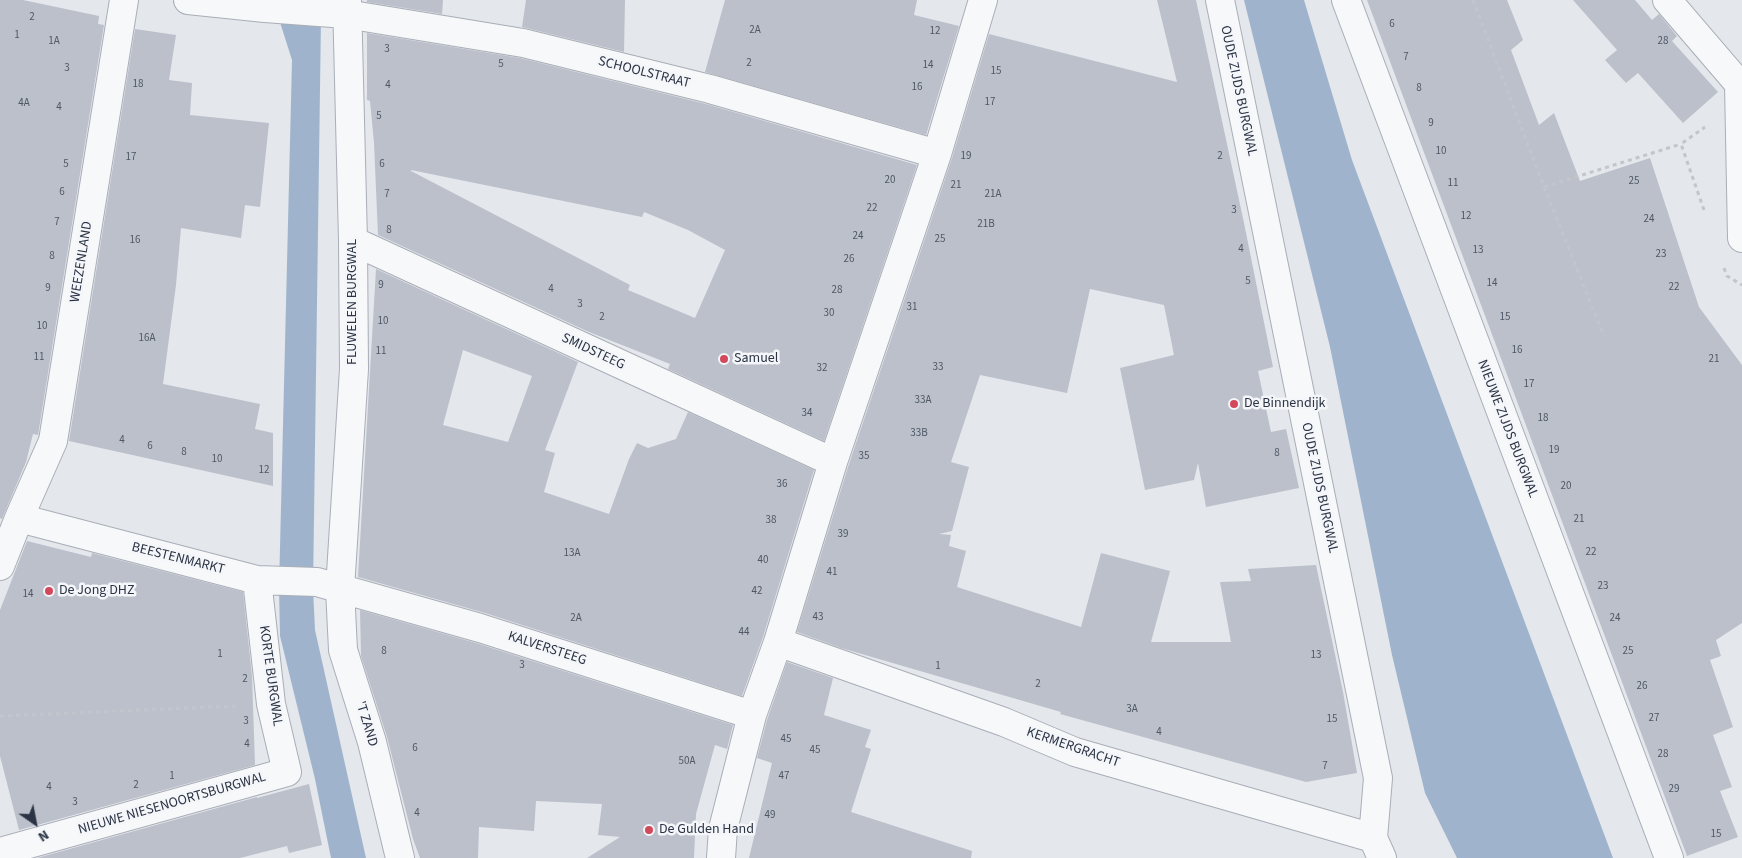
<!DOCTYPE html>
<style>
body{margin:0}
#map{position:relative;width:1742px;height:858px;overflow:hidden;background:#e4e7ec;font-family:"Source Sans 3",sans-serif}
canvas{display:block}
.north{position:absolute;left:10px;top:798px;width:50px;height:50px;-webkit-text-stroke:4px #f4f6f9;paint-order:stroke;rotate:147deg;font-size:14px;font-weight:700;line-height:20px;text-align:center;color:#2b3445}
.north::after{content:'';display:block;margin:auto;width:18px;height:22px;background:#2b3445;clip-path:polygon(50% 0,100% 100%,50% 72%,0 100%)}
</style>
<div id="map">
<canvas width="1742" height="858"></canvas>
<div class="north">N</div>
</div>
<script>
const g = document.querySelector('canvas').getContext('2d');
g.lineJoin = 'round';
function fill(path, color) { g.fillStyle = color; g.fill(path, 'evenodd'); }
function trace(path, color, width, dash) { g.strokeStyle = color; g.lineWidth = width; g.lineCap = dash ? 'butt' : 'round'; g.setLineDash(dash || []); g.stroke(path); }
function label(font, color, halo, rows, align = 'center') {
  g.font = font + ' "Source Sans 3",sans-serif'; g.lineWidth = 5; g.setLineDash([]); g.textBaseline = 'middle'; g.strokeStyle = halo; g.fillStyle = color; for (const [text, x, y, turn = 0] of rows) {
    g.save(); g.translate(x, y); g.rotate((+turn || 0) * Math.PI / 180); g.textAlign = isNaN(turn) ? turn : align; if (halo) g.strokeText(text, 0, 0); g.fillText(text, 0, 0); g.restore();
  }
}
const water = new Path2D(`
 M 1244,0 L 1304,0 L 1352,160 L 1613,858 L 1457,858 L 1425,793 L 1392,655 L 1330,347 Z
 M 278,16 L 321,17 L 313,589 L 315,630 L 366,858 L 331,858 L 315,779 L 280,636 L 279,588 L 292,60 Z`);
const building = new Path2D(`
 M 0,0 L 23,0 L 99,16 L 98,24 L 104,25 L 38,435 L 33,434 L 26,462 L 2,519 L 0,518 Z
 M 367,0 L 443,0 L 442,14 L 367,2 Z
 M 526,0 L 625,0 L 624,52 L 522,27 Z
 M 725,0 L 917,0 L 914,15 L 959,26 L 926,135 L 705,72 Z
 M 1157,0 L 1196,0 L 1244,223 L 1273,367 L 1258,371 L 1271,432 L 1286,429 L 1299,488 L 1206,507 L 1198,463 L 1194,480 L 1145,490 L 1120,368 L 1174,355 L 1164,305 L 1090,289 L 1067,393 L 980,375 L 951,462 L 969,467 L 952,531 L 939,534 L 951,535 L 949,546 L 966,551 L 957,587 L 1081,627 L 1101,553 L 1170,571 L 1151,642 L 1231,642 L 1220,582 L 1251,581 L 1248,569 L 1316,565 L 1343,692 L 1357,773 L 1306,782 L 1060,714 L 1061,712 L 841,648 L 797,632 L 848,467 L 952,158 L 989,34 L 1177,82 Z
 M 1367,0 L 1507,0 L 1523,40 L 1511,50 L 1539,125 L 1554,113 L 1580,181 L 1650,158 L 1699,307 L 1742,365 L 1742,623 L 1716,640 L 1721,656 L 1710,660 L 1733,727 L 1713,735 L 1732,787 L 1720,791 L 1738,837 L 1687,856 Z
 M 1573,0 L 1635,0 L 1652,20 L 1659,14 L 1677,36 L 1672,41 L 1718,92 L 1683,123 L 1638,73 L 1626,83 L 1605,60 L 1617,50 Z
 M 135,29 L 176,35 L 169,80 L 192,83 L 190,115 L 269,123 L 260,207 L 245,205 L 241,238 L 181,228 L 176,285 L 163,384 L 260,404 L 255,429 L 273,433 L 273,486 L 69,441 Z
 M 367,33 L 520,58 L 706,104 L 917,165 L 824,441 L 668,369 L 670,364 L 589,332 L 378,235 L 374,143 L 370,101 L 367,100 ZM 411,170 L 642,217 L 644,212 L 688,230 L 725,250 L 695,318 L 628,290 L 630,285 L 411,171 Z
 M 376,269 L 578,362 L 545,450 L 555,453 L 544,492 L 609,514 L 629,459 L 637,443 L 648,448 L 676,439 L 688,412 L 814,470 L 763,637 L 742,696 L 485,613 L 358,577 ZM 463,350 L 532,376 L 508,442 L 443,425 Z
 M 27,541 L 91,557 L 92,553 L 243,592 L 252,676 L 255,765 L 19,830 L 0,756 L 0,610 Z
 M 360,610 L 476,643 L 733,725 L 727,749 L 715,745 L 696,814 L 694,858 L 587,858 L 620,837 L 598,835 L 602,804 L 536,801 L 534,831 L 479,827 L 478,858 L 420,858 L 413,839 L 387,737 L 361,656 Z
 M 787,662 L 833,678 L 824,715 L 871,730 L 865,747 L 871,749 L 851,812 L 972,851 L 971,858 L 749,858 L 772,763 L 757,758 L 767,720 Z
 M 309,784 L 322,845 L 289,853 L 287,846 L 240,858 L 37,858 L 257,797 L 257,798 Z`);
const path = new Path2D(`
 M 1473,0 L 1544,187 L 1604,336
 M 1544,187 L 1681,144
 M 1704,210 L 1681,144 L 1705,127
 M 1724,268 L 1727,276 L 1742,285
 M 0,716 L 237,706`);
const minor = new Path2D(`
 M 188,0 L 265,8 L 346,14 L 523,43 L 710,89 L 937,154
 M 347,0 L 353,241 L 354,369 L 340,589 L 343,650 L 372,742 L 400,858
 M 1220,0 L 1378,778 L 1373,838 L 1382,858
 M 1346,0 L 1669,858
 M 1667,0 L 1739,84 L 1742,238
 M 353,241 L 833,462
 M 19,518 L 257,580 L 317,582 L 480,628 L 752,715
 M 0,566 L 19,518 L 53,441 L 124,0
 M 778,642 L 1004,722 L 1075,752 L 1373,838
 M 0,852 L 287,772 L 271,704 L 257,580
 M 721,858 L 723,829 L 752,715 L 778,642 L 833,462 L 937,154 L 983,0`);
const markers = [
 [724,359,5,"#d1495b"],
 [1234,404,5,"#d1495b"],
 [49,591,5,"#d1495b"],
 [649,830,5,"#d1495b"]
];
const numberNames = [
 ["2",32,18],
 ["6",1392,25],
 ["2A",755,31],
 ["12",935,32],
 ["1",17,36],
 ["1A",54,42],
 ["28",1663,42],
 ["3",387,50],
 ["7",1406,58],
 ["2",749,64],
 ["5",501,65],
 ["14",928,66],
 ["3",67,69],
 ["15",996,72],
 ["18",138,85],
 ["4",388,86],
 ["16",917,88],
 ["8",1419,89],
 ["17",990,103],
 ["4A",24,104],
 ["4",59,108],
 ["5",379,117],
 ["9",1431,124],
 ["10",1441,152],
 ["19",966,157],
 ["2",1220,157],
 ["17",131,158],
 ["5",66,165],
 ["6",382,165],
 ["20",890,181],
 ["25",1634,182],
 ["11",1453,184],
 ["21",956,186],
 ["6",62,193],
 ["7",387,195],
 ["21A",993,195],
 ["22",872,209],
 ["3",1234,211],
 ["12",1466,217],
 ["24",1649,220],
 ["7",57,223],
 ["21B",986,225],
 ["8",389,231],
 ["24",858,237],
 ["25",940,240],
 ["16",135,241],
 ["4",1241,250],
 ["13",1478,251],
 ["23",1661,255],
 ["8",52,257],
 ["26",849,260],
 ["5",1248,282],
 ["14",1492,284],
 ["9",381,286],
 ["22",1674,288],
 ["9",48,289],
 ["4",551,290],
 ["28",837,291],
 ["3",580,305],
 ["31",912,308],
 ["30",829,314],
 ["2",602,318],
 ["15",1505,318],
 ["10",383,322],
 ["10",42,327],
 ["16A",147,339],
 ["16",1517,351],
 ["11",381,352],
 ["11",39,358],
 ["21",1714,360],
 ["33",938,368],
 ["32",822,369],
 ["17",1529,385],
 ["33A",923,401],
 ["34",807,414],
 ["18",1543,419],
 ["33B",919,434],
 ["4",122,441],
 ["6",150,447],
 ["19",1554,451],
 ["8",184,453],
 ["8",1277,454],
 ["35",864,457],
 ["10",217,460],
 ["12",264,471],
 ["36",782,485],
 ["20",1566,487],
 ["21",1579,520],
 ["38",771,521],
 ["39",843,535],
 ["22",1591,553],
 ["13A",572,554],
 ["40",763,561],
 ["41",832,573],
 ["23",1603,587],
 ["42",757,592],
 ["14",28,595],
 ["43",818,618],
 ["2A",576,619],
 ["24",1615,619],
 ["44",744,633],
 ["8",384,652],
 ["25",1628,652],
 ["1",220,655],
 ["13",1316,656],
 ["3",522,666],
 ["1",938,667],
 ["2",245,680],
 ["2",1038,685],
 ["26",1642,687],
 ["3A",1132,710],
 ["27",1654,719],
 ["15",1332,720],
 ["3",246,722],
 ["4",1159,733],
 ["45",786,740],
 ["4",247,745],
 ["6",415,749],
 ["45",815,751],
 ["28",1663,755],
 ["50A",687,762],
 ["7",1325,767],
 ["1",172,777],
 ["47",784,777],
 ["2",136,786],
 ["4",49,788],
 ["29",1674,790],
 ["3",75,803],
 ["4",417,814],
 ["49",770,816],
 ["15",1716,835]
];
const streetNames = [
 ["SCHOOLSTRAAT",644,73,14],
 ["OUDE ZIJDS BURGWAL",1238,91,78],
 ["WEEZENLAND",82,262,-81],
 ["FLUWELEN BURGWAL",353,302,-90],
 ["SMIDSTEEG",593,352,25],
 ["NIEUWE ZIJDS BURGWAL",1507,429,69],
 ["OUDE ZIJDS BURGWAL",1319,488,78],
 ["BEESTENMARKT",178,559,14],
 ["KALVERSTEEG",547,649,18],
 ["KORTE BURGWAL",270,676,82],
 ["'T ZAND",366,724,73],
 ["KERMERGRACHT",1073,748,19],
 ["NIEUWE NIESENOORTSBURGWAL",172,804,-16]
];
const poiNames = [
 ["Samuel",734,359],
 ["De Binnendijk",1244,404],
 ["De Jong DHZ",59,591],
 ["De Gulden Hand",659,830]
];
fill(water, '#9fb4cc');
fill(building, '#bbc0ca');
trace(minor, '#a9aeb7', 30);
trace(path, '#c2c5cb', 3, [4, 4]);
trace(minor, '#f7f8fa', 28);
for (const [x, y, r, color] of markers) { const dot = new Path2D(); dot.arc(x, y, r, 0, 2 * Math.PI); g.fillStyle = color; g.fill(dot); trace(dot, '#f4f6f9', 2); }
label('11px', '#4f5766', null, numberNames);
label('14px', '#2b3445', '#f4f6f9', streetNames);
label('14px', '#2b3445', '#f4f6f9', poiNames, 'left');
</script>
